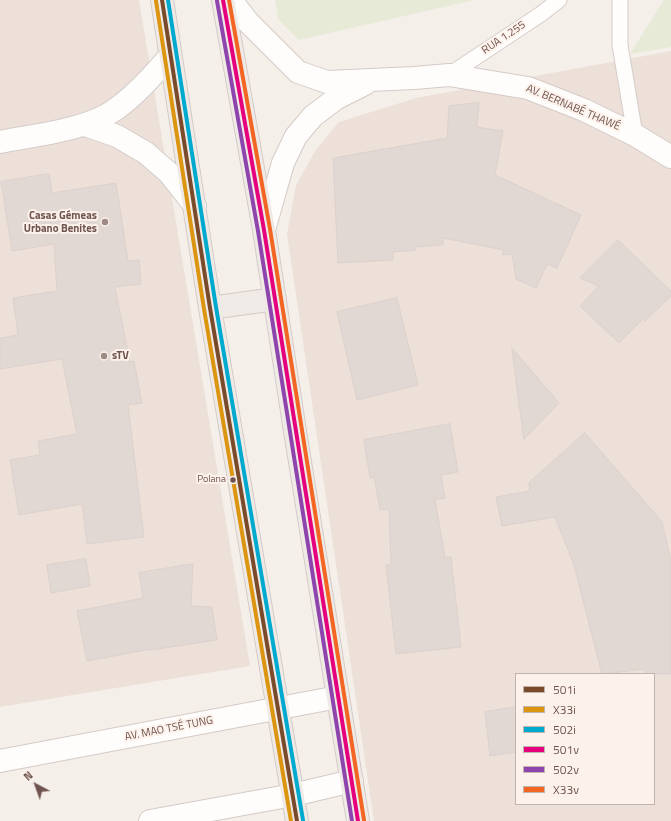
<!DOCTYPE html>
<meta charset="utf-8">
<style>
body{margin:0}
#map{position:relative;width:671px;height:821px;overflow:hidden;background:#f5efea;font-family:"Titillium Web",sans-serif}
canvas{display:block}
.legend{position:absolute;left:515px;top:673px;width:140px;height:132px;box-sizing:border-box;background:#fdf2eb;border:1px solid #c4b2ac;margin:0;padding:5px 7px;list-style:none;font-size:12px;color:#6f534e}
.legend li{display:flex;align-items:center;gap:8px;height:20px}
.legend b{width:20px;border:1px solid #c4b2ac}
.north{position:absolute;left:16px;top:765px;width:40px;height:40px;-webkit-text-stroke:3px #fdf2eb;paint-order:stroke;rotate:319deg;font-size:11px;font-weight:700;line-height:16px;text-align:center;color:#6f534e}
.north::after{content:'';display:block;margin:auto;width:14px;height:18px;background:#6f534e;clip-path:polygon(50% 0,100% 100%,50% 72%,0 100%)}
</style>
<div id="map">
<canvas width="671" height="821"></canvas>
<ul class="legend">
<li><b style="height:5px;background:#7a4b2a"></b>501i</li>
<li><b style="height:5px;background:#dc9510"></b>X33i</li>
<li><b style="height:5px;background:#00a9ce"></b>502i</li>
<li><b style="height:5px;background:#e5007d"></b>501v</li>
<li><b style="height:5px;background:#8e44ad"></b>502v</li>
<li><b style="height:5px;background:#f26522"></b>X33v</li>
</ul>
<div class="north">N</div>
</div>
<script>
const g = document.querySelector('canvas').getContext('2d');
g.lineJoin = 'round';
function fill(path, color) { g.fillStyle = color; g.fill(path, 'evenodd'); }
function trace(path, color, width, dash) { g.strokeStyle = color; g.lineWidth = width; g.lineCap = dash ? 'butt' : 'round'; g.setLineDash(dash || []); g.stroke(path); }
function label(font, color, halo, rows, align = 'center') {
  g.font = font + ' "Titillium Web",sans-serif'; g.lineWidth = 4; g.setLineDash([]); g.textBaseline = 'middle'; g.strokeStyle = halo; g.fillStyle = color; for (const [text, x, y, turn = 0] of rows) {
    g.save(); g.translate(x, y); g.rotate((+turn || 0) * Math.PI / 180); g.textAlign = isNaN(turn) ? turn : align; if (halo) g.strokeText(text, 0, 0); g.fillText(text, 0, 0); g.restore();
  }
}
const residential = new Path2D(`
 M 0,0 L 139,0 L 250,666 L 0,707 Z
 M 671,51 L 671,821 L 374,821 L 287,234 L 296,185 L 315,151 L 339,122 L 416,98 ZM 516,674 L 654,674 L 654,804 L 516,804 Z`);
const green = new Path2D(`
 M 275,0 L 474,0 L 299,40 L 278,19 Z
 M 664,0 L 671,0 L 671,47 L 630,54 Z`);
const building = new Path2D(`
 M 479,103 L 477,127 L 503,131 L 495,175 L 581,215 L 557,268 L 547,264 L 536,288 L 516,279 L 512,254 L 502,255 L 504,250 L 443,238 L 443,245 L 415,247 L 416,250 L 393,252 L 393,260 L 338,263 L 333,158 L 447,138 L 449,106 Z
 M 49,174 L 52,193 L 116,183 L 128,261 L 139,260 L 141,284 L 115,287 L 130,362 L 134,361 L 142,403 L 128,405 L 144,537 L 87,544 L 82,504 L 19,515 L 10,460 L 40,455 L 38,441 L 77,434 L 62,359 L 0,369 L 0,338 L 18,335 L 13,298 L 57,291 L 54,244 L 12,251 L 1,182 Z
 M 618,240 L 671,291 L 671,296 L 645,321 L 643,319 L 619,343 L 580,306 L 599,286 L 580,278 Z
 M 397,298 L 418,385 L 357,400 L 337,312 Z
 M 512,348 L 559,403 L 524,439 Z
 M 450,424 L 458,472 L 441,475 L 445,498 L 435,499 L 445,558 L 451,557 L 461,647 L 396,654 L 386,565 L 391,564 L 389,509 L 380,510 L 374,477 L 370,478 L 364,440 Z
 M 585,433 L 662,522 L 671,561 L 671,674 L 646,674 L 645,669 L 602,674 L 574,565 L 555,517 L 502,526 L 496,497 L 530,491 L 529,483 Z
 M 86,559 L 90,586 L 51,593 L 47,565 Z
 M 193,564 L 191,606 L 212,607 L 217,640 L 151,650 L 151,649 L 87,661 L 77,611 L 143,598 L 139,573 Z
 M 516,707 L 516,752 L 490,756 L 485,712 Z`);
const service = new Path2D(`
 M 620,0 L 620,45 L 635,135
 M 449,75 L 541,14 L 559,0`);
const minor = new Path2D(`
 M 85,125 L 117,136 L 146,153 L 169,173 L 195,206
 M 0,142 C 35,135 88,130 116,109 C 137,94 153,75 170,56`);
const secondary = new Path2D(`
 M 231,0 L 248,22 L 298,72 L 327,82 L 414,78 L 449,75 L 528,88 L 584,110 L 635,135 L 671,157
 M 264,230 L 283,163 L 296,136 L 313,116 L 337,98 L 365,84
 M 0,761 L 338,697
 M 150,821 L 293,795 L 352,781`);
const primary = new Path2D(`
 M 162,0 L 210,308 L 297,821
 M 223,0 L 264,230 L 295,431 L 358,821
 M 210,308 L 275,299`);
const bus1 = new Path2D(`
 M 162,0 L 210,308 L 297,821`);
const bus2 = new Path2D(`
 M 156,1 L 204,309 L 291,821`);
const bus3 = new Path2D(`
 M 168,0 L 216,307 L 303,820`);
const bus4 = new Path2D(`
 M 223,0 L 264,230 L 358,821`);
const bus5 = new Path2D(`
 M 217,1 L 258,231 L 352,821`);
const bus6 = new Path2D(`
 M 229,0 L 270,229 L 364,820`);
const markers = [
 [105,222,4,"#9e8a85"],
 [104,356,4,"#9e8a85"],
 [233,480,3.5,"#6f534e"]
];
const busNames = [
 ["Polana",226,480]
];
const streetNames = [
 ["RUA 1.255",504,38,-34],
 ["AV. BERNABÉ THAWÉ",573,108,23],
 ["AV. MAO TSÉ TUNG",169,729,-11]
];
const poiNames = [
 ["Casas Gémeas",97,216],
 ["Urbano Benites",97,229],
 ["sTV",112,356,"left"]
];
fill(residential, '#ede0d8');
fill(green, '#e6ead6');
fill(building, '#e1d7d3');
trace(building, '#ddd1cd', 1);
trace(service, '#d4ccc8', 17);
trace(minor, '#d4ccc8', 24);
trace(secondary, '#d4cac6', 24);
trace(primary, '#d3cac7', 24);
trace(service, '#fefdfc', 15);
trace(minor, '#fefdfc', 22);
trace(secondary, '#fefdfc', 22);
trace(primary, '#f0eae6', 22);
trace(bus1, '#7a4b2a', 4);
trace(bus2, '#dc9510', 4);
trace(bus3, '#00a9ce', 4);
trace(bus4, '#e5007d', 4);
trace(bus5, '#8e44ad', 4);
trace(bus6, '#f26522', 4);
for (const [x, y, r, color] of markers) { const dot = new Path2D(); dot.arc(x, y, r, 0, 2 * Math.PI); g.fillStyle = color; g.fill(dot); trace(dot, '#fdf2eb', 1.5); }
label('10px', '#6f534e', '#fdf2eb', busNames, 'right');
label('11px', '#6f534e', '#fdf2eb', streetNames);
label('bold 11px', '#6f534e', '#fdf2eb', poiNames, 'right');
</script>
